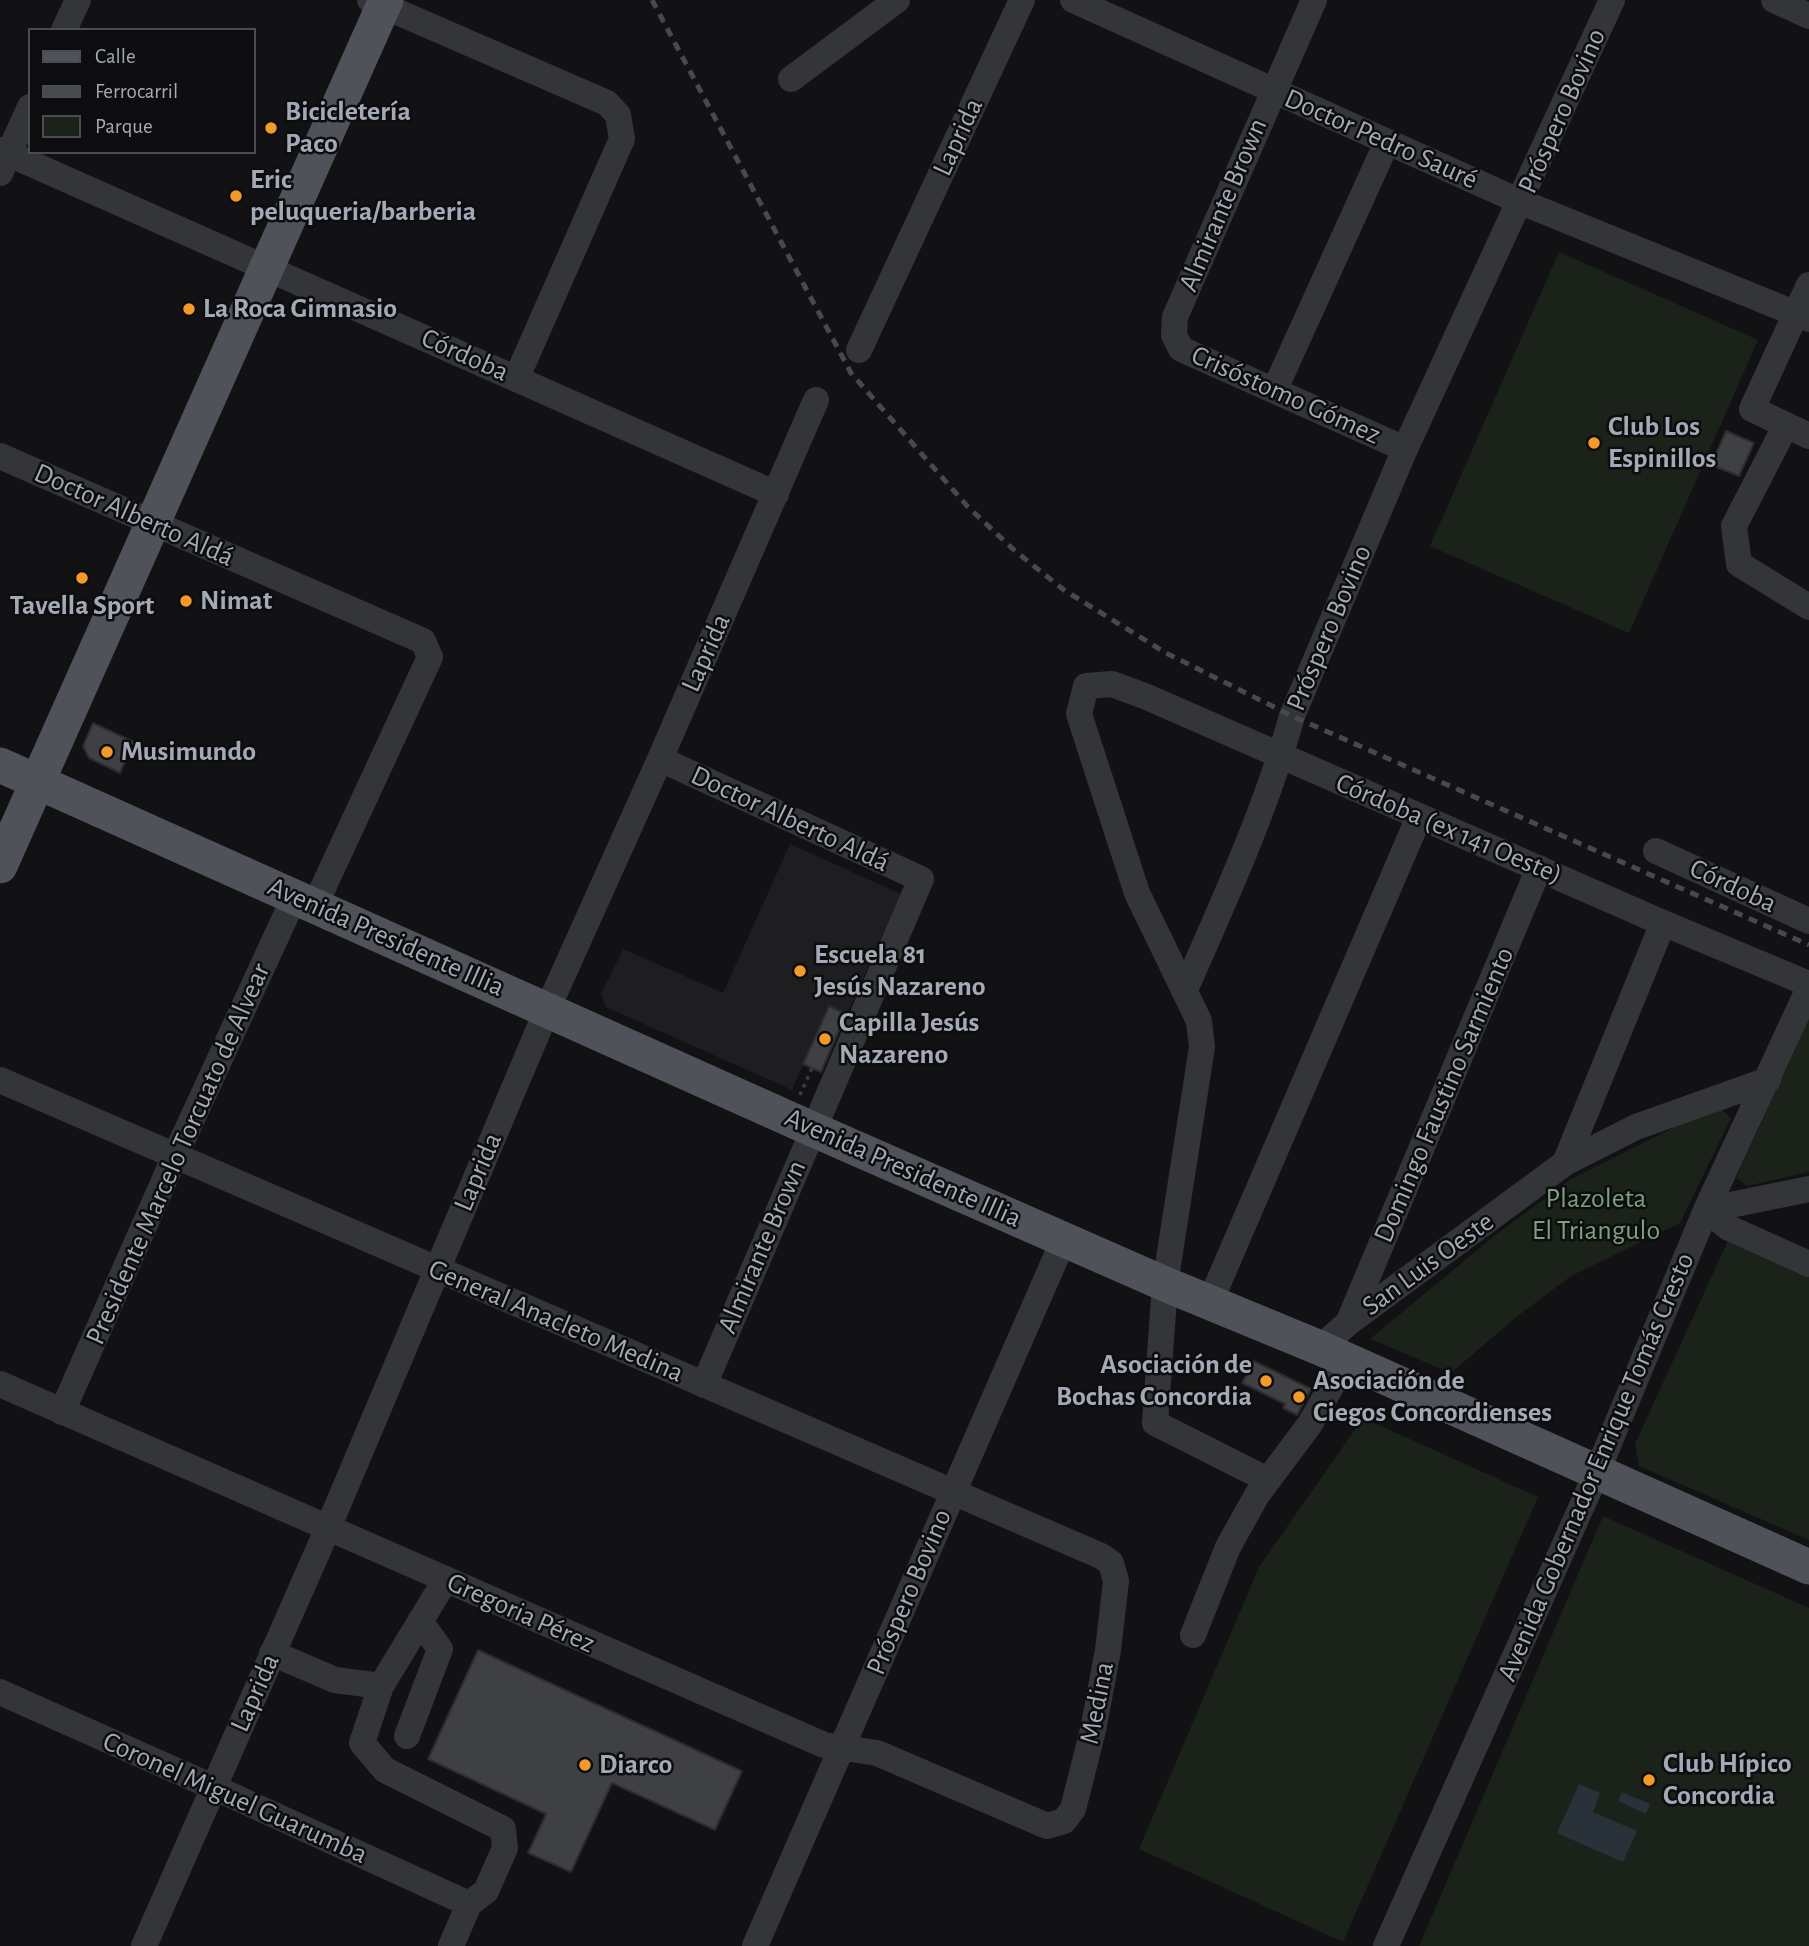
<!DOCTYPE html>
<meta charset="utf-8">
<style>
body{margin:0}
#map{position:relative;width:1809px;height:1946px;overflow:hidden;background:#121214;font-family:"Alegreya Sans",sans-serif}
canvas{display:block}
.legend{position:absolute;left:28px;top:28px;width:228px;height:126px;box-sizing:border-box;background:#0d0d0f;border:2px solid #494c51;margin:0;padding:9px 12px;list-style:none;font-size:21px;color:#a3aab5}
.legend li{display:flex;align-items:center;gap:14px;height:35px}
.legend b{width:35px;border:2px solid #494c51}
</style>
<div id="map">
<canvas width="1809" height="1946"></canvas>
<ul class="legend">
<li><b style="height:9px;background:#4f5258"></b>Calle</li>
<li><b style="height:9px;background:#46494e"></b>Ferrocarril</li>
<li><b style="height:19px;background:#1a221a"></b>Parque</li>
</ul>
</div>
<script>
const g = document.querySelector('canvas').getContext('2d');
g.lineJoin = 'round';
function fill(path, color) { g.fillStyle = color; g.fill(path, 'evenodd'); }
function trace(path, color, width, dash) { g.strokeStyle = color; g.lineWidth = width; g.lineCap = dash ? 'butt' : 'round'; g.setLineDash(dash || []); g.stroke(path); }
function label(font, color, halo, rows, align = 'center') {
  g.font = font + ' "Alegreya Sans",sans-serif'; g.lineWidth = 5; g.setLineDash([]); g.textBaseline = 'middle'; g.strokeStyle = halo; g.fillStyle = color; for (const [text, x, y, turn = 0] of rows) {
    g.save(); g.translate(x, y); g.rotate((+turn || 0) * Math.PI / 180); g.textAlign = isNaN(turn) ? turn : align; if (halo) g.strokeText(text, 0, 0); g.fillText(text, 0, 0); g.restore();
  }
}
const built = new Path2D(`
 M 790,844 L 901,894 L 847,1014 L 829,1006 L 792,1090 L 606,1007 L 601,994 L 623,949 L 723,993 Z`);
const green = new Path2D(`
 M 1559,252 L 1758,340 L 1629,633 L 1430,546 Z
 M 1809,1018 L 1809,1172 L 1747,1186 L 1736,1178 Z
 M 1709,1110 L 1722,1110 L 1731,1118 L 1680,1223 L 1571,1276 L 1515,1318 L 1451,1373 L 1370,1339 L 1493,1237 L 1571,1179 Z
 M 1731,1234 L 1809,1269 L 1809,1540 L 1639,1466 L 1635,1444 Z
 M 1363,1418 L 1538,1497 L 1343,1942 L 1139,1849 L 1259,1567 Z
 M 1603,1516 L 1809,1608 L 1809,1946 L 1419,1946 Z`);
const water = new Path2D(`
 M 1579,1784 L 1600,1793 L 1593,1812 L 1637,1831 L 1623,1862 L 1557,1833 Z
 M 1622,1792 L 1650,1804 L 1646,1814 L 1618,1801 Z`);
const building = new Path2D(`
 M 1726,431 L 1754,443 L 1739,476 L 1711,465 Z
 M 93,723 L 134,742 L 120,773 L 89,758 L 83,746 Z
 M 829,1006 L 846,1014 L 821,1072 L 803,1064 Z
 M 1254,1361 L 1311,1389 L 1297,1415 L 1283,1408 L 1285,1404 L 1242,1383 Z
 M 478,1650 L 742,1771 L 715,1830 L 612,1783 L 571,1872 L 528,1853 L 546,1814 L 428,1759 Z`);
const path = new Path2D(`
 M 800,1095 L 812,1068`);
const minor = new Path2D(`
 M 370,0 L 607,103 L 618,115 L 622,139 L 517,377
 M 1073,0 L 1521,202 L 1809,319
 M 1314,0 L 1175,317 L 1174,335 L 1181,349 L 1405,449
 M 1774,0 L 1809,16
 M 64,30 L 78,0
 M 791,79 L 897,0
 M 0,150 L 776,494
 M 0,173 L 30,107
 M 1809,285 L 1752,409 L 1809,436
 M 859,350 L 1022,0
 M 1275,389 L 1387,142
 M 1786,425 L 1734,526 L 1739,564 L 1809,607
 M 0,456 L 423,641 L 430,657 L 315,905
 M 660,759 L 921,879 L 704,1385
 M 1656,851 L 1809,921
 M 1185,990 C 1224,901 1266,810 1292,716 L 1405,449 L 1612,0
 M 0,1080 L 1101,1556 L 1111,1563 L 1116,1581 L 1108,1650 L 1093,1730 L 1073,1809 L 1064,1821 L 1047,1826 L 877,1753 L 824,1745 L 0,1384
 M 1565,1163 L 1663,923
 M 1706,1210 L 1729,1228 L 1809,1264
 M 1706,1210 L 1809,1189
 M 1210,1302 L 1419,817
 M 1349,1321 L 1539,868
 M 1320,1348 L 1348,1323 L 1565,1163 L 1636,1127 L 1768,1080
 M 62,1412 L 175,1156 L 295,896
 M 1268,1480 L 1155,1423 L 1165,1284 L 1202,1047 L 1199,1021 L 1137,893 L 1079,714 L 1086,686 L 1112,684 L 1147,697 L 1663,923 L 1809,984
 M 446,1579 L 381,1686 L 362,1743 L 385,1770 L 503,1829 L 505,1848 L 486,1891 L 469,1904 L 451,1946
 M 1193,1635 L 1228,1547 L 1257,1495 L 1310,1424 L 1346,1360
 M 272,1653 L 335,1680 L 381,1686
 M 0,1692 L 213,1787 L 469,1904
 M 407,1736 L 440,1649 L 420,1621
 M 144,1946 L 328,1528 L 547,1010 L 660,759 L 816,400
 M 755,1946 L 1064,1239
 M 1386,1946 L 1597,1472 L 1706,1210 L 1809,988`);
const major = new Path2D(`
 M 0,765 L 812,1129 L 1165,1284 L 1320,1348 L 1809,1567
 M 0,866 L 386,0`);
const rail = new Path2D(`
 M 652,0 L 851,373 L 968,507 L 1014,550 L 1064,590 L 1166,653 L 1292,716 L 1809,945`);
const markers = [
 [271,128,7,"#f59a29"],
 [236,196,7,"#f59a29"],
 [189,309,7,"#f59a29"],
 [1594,443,7,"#f59a29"],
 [82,578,7,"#f59a29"],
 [186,601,7,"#f59a29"],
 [107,752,7,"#f59a29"],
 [800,971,7,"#f59a29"],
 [825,1039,7,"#f59a29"],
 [1266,1381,7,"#f59a29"],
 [1299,1397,7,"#f59a29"],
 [585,1765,7,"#f59a29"],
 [1649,1780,7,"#f59a29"]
];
const streetNames = [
 ["Próspero Bovino",1562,111,-66],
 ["Laprida",958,137,-65],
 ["Doctor Pedro Sauré",1381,139,24],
 ["Almirante Brown",1223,205,-67],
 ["Córdoba",465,355,24],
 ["Crisóstomo Gómez",1286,395,24],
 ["Doctor Alberto Aldá",134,515,24],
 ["Próspero Bovino",1329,628,-67],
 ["Laprida",706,653,-66],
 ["Doctor Alberto Aldá",790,819,25],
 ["Córdoba (ex 141 Oeste)",1449,829,23],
 ["Córdoba",1733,886,25],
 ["Avenida Presidente Illia",386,937,24],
 ["Domingo Faustino Sarmiento",1444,1095,-67],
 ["Presidente Marcelo Torcuato de Alvear",178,1154,-66],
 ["Avenida Presidente Illia",903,1168,24],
 ["Laprida",478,1172,-67],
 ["Almirante Brown",762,1247,-67],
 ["San Luis Oeste",1428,1264,-36],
 ["General Anacleto Medina",556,1321,23],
 ["Avenida Gobernador Enrique Tomás Cresto",1596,1467,-67],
 ["Próspero Bovino",909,1592,-67],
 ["Gregoria Pérez",521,1613,24],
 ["Laprida",255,1693,-66],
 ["Medina",1097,1703,-79],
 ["Coronel Miguel Guarumba",235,1798,24]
];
const poiNames = [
 ["Bicicletería",285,112],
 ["Paco",285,144],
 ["Eric",250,180],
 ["peluqueria/barberia",250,212],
 ["La Roca Gimnasio",203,309],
 ["Club Los",1608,427],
 ["Espinillos",1608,459],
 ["Nimat",200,601],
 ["Tavella Sport",82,606,"center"],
 ["Musimundo",121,752],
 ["Escuela 81",814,955],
 ["Jesús Nazareno",814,987],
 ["Capilla Jesús",839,1023],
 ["Nazareno",839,1055],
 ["Asociación de",1252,1365,"right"],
 ["Bochas Concordia",1252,1397,"right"],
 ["Asociación de",1313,1381],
 ["Ciegos Concordienses",1313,1413],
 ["Club Hípico",1663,1764],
 ["Concordia",1663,1796],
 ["Diarco",599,1765]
];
const parkNames = [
 ["Plazoleta",1596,1199],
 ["El Triangulo",1596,1231]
];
fill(built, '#1e1e21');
fill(green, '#1a221a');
fill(water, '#283238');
fill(building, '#3e4044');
trace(building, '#2c2c30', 2);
trace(path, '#393c40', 3.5, [3.5, 5]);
trace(minor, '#333539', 26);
trace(major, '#4f5258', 35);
trace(rail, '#46494e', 5, [9, 7]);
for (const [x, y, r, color] of markers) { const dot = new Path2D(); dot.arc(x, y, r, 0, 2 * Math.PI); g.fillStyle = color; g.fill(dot); trace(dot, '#0d0d0f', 2.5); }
label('28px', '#a3aab5', '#0d0d0f', streetNames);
label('bold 28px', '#a3aab5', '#0d0d0f', poiNames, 'left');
label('28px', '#7ba07a', '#0d0d0f', parkNames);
</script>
